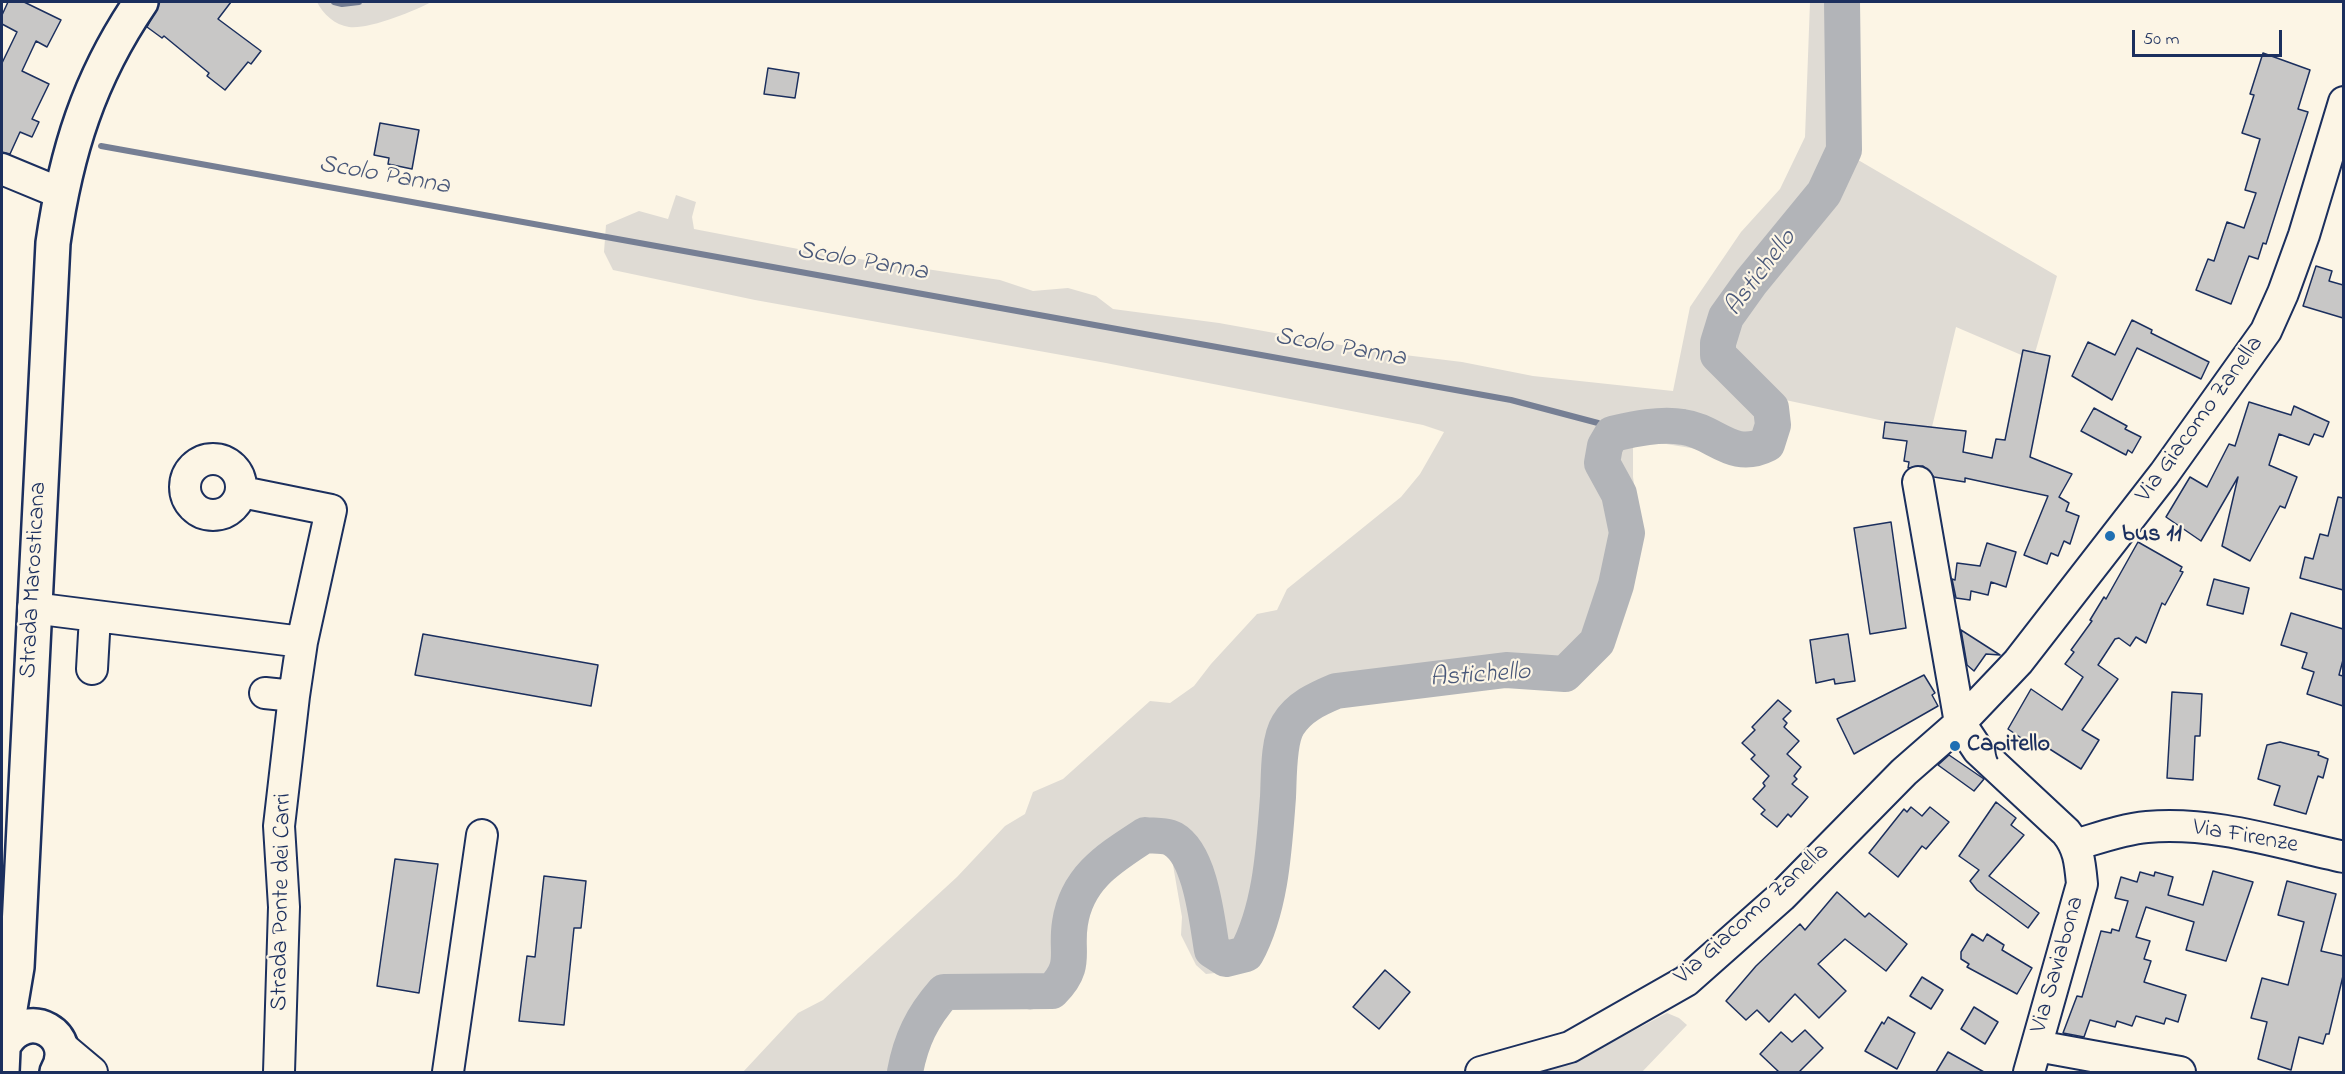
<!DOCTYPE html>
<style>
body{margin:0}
#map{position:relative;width:2345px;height:1074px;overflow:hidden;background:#fcf5e5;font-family:"Indie Flower",sans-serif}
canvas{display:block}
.frame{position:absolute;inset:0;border:3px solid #1b2f5e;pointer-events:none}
.scale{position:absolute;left:2132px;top:30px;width:150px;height:27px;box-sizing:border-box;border:3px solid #1b2f5e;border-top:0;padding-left:8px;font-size:18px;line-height:21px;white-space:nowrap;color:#1b2f5e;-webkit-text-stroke:4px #fcf5e5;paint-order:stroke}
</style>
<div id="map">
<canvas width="2345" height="1074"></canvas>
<div class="frame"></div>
<div class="scale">50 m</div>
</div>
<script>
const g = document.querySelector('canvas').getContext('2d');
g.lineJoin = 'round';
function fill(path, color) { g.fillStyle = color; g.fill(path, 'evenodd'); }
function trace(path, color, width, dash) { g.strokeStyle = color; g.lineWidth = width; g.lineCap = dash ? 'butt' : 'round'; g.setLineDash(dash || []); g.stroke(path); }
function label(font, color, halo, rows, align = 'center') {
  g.font = font + ' "Indie Flower",sans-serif'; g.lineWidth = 4.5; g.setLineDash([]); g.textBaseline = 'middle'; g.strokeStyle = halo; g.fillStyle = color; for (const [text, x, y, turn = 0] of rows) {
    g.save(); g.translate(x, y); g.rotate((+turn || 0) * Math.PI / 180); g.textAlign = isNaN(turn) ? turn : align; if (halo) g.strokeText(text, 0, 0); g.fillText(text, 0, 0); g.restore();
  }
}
const green = new Path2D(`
 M 317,2 L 431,2 C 415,11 367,30 349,27 C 335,25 323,14 317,2 Z
 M 1810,2 L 1848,2 L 1846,115 L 1853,157 L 2057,276 L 2033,360 L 1956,327 L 1931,431 L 1776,398 L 1770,461 L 1654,442 L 1633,443 L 1633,477 L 1641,533 L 1636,572 L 1612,635 L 1581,672 L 1563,684 L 1499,678 L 1372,690 L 1313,710 L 1303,720 L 1298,742 L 1294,799 L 1268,934 L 1255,955 L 1234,971 L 1206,974 L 1196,965 L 1181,935 L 1182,917 L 1173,865 L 1174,857 L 1153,841 L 1115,871 L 1084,912 L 1066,995 L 1052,1004 L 1030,1010 L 1005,1002 L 960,1003 L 937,1021 L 922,1072 L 743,1072 L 798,1013 L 823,1000 L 957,877 L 1005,826 L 1025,814 L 1033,792 L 1063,779 L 1150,701 L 1170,703 L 1194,686 L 1211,664 L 1257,614 L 1277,610 L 1287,589 L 1401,497 L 1420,474 L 1444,432 L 1423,425 L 1106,363 L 755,300 L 613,270 L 604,252 L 606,225 L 639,211 L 668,219 L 676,195 L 696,202 L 692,217 L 694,229 L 819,253 L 1000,280 L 1033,291 L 1068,288 L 1096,296 L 1113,309 L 1219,323 L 1380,352 L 1462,362 L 1533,376 L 1673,391 L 1690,307 L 1741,232 L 1780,189 L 1805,137 Z
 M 1667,1013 L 1679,1018 L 1687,1025 L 1642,1072 L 1543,1072 L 1576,1061 Z`);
const stream = new Path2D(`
 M 334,2 L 342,4 L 359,2
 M 101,146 L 1511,400 L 1598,423 L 1612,434`);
const river = new Path2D(`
 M 905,1072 C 911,1040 922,1017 944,992 L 1052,991 C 1078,965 1065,953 1070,923 C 1077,877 1110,858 1145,835 C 1153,836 1166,835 1173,839 C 1201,855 1207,921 1212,950 L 1226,959 L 1246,954 C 1271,908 1274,849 1278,797 C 1279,778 1278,741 1288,725 C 1299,707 1317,699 1336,691 L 1506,670 L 1565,674 L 1597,642 L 1616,585 L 1627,533 L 1619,494 L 1602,463 L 1605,446 L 1612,434 C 1634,429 1660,423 1683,427 C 1715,431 1732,462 1767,444 L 1773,425 L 1771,408 L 1718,355 L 1718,343 L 1726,317 L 1751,282 L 1824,193 L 1844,150 L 1842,2`);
const building = new Path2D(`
 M 8,2 L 24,2 L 61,20 L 47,47 L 36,41 L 22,71 L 49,84 L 32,119 L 39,122 L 32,137 L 20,132 L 10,154 L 2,152 L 2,63 L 17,32 L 2,24 L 2,15 Z
 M 160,2 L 231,2 L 218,19 L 261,51 L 251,64 L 248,62 L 225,90 L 207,76 L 209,73 L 164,36 L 162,38 L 147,27 Z
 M 2263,53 L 2310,70 L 2298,109 L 2308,112 L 2266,244 L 2263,243 L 2258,259 L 2249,256 L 2231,304 L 2196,290 L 2208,259 L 2214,261 L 2227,222 L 2244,228 L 2256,193 L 2245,190 L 2260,139 L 2242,133 L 2254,95 L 2250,94 Z
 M 768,68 L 799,73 L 795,98 L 764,94 Z
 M 380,123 L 419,130 L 412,169 L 388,164 L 389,158 L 374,155 Z
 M 2316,266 L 2332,271 L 2329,281 L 2343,285 L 2343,318 L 2303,306 Z
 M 2132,320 L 2152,330 L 2151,333 L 2209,362 L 2201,379 L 2137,348 L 2112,400 L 2072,376 L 2088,342 L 2115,355 Z
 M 2023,350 L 2050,356 L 2030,457 L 2072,474 L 2059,497 L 2069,503 L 2066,511 L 2079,516 L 2070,544 L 2064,541 L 2058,556 L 2051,553 L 2047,564 L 2024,555 L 2048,496 L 1965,478 L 1965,482 L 1934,477 L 1923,466 L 1908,468 L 1909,462 L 1904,461 L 1907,441 L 1883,438 L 1885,422 L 1966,431 L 1963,452 L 1992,458 L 1996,439 L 2005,440 Z
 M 2249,402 L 2291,415 L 2294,406 L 2329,422 L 2323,437 L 2314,434 L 2309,445 L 2279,434 L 2269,465 L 2297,477 L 2285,508 L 2280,506 L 2250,561 L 2222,546 L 2238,477 L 2201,541 L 2166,517 L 2190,477 L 2207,487 L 2229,444 L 2235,446 Z
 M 2094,408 L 2127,426 L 2125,429 L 2141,437 L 2132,453 L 2128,450 L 2126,455 L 2081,431 Z
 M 2338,497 L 2343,498 L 2343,590 L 2300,578 L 2305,557 L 2313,559 L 2320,534 L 2328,536 Z
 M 1891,522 L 1906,628 L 1870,634 L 1854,528 Z
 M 2138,542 L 2182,567 L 2180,571 L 2183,572 L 2165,605 L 2162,603 L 2146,643 L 2136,637 L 2130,646 L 2119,638 L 2115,639 L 2098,665 L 2118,679 L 2082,730 L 2099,740 L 2081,769 L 2034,739 L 2030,744 L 2008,729 L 2031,689 L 2062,710 L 2083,677 L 2065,664 L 2074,652 L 2071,650 L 2092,621 L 2090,620 L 2104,597 L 2106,599 Z
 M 1987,543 L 2016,552 L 2006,587 L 1991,582 L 1988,595 L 1971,591 L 1970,600 L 1956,598 L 1952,579 L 1955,580 L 1957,563 L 1980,566 Z
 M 2214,579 L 2249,588 L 2243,614 L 2207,605 Z
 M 2291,613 L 2343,629 L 2343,660 L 2339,675 L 2343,676 L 2343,706 L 2307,694 L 2314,672 L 2302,668 L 2307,653 L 2281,645 Z
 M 1961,630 L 2000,655 L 1986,654 L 1974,671 L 1967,665 Z
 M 423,634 L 598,665 L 591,706 L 415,675 Z
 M 1848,634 L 1855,681 L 1835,684 L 1834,679 L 1816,683 L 1810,640 Z
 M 1924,675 L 1935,693 L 1932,695 L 1938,706 L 1854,754 L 1837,719 Z
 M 2172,692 L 2202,694 L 2200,736 L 2195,736 L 2193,780 L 2167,778 Z
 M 1778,700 L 1791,711 L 1783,719 L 1787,723 L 1784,727 L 1799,741 L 1787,754 L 1801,767 L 1794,776 L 1797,779 L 1792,784 L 1808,797 L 1791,817 L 1788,814 L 1777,827 L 1761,814 L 1765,810 L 1753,799 L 1765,786 L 1763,783 L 1769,776 L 1751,759 L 1755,755 L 1742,743 L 1755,730 L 1752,727 Z
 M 2280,742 L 2319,752 L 2318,755 L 2328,759 L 2323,778 L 2318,776 L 2306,814 L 2274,805 L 2280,786 L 2258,779 L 2267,745 Z
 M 1949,755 L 1984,779 L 1974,791 L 1938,765 Z
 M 1996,802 L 2016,818 L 2011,825 L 2024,835 L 1989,876 L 2039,913 L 2028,928 L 1977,890 L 1970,881 L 1979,870 L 1959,856 Z
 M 1911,807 L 1922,816 L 1930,807 L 1949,822 L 1926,849 L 1922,846 L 1898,877 L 1869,853 L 1904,809 L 1907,812 Z
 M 395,859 L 438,864 L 419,993 L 377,986 Z
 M 2213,871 L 2253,882 L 2226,961 L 2186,950 L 2194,922 L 2146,907 L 2136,937 L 2150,941 L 2144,959 L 2151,961 L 2144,982 L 2186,995 L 2178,1022 L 2166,1018 L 2164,1024 L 2136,1016 L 2132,1026 L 2117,1021 L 2115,1027 L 2090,1020 L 2084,1037 L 2063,1033 L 2077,996 L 2082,997 L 2101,931 L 2111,933 L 2112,929 L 2119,931 L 2128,901 L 2115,898 L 2121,877 L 2137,882 L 2140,872 L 2154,876 L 2155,872 L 2173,877 L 2168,895 L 2203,905 Z
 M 544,876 L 586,881 L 581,928 L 574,928 L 564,1025 L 519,1021 L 527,956 L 535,957 Z
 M 2287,881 L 2336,894 L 2321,951 L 2343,956 L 2343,976 L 2329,1034 L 2326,1034 L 2323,1044 L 2299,1037 L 2291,1070 L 2258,1059 L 2267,1022 L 2251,1018 L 2262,978 L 2288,985 L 2304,922 L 2278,915 Z
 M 1837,892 L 1865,917 L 1869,913 L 1907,944 L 1886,971 L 1845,939 L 1818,964 L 1846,991 L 1819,1018 L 1795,994 L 1769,1022 L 1757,1010 L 1746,1020 L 1726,1001 L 1756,966 L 1800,924 L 1805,930 Z
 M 1972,934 L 1983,941 L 1987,934 L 2004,945 L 2002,950 L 2032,968 L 2017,994 L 1967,967 L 1969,964 L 1961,959 L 1961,952 Z
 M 1385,970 L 1410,992 L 1379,1029 L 1353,1007 Z
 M 1922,977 L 1943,990 L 1931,1009 L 1910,996 Z
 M 1974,1007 L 1998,1022 L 1985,1044 L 1961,1029 Z
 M 1888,1017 L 1915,1033 L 1897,1069 L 1865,1051 L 1882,1022 L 1884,1024 Z
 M 1805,1030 L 1823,1048 L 1799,1072 L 1779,1072 L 1760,1054 L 1781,1032 L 1792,1042 Z
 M 1948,1052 L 1984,1072 L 1936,1072 Z`);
const minor = new Path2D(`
 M 2,169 L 60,193
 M185 487a28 28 0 1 1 56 0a28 28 0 1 1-56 0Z
 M 1918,482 L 1960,723 L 1978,750 L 2066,832 C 2079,848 2080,863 2082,884 L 2029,1072
 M 33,608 L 302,642 L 331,510 L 242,492
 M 92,669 L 95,616
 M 265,693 L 294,696 L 302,642
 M 2075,845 C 2099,838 2123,829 2147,827 C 2213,821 2279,843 2344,857
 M 61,1046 L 92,1072
 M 2037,1046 L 2180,1072
 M 279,1072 L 284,907 L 279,826 L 294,696
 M 448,1072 L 482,835
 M 1481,1072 L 1570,1047 L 1686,981 L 1782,896 L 1904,772 L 1960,723 L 2018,662 L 2164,474 L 2266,331 L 2283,293 L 2304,235 L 2344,102`);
const major = new Path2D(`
 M 5,1043 C 28,1006 78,1035 57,1072
 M 2,1072 L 3,1050 L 17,967 L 53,243 C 66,152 89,78 141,2`);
const markers = [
 [2110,536,6,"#1f6fb2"],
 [1955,746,6,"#1f6fb2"]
];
const streetNames = [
 ["Via Giacomo Zanella",2201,420,-54],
 ["Strada Marosticana",35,580,-87],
 ["Via Firenze",2245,838,10],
 ["Strada Ponte dei Carri",283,902,-89],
 ["Via Giacomo Zanella",1753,915,-42],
 ["Via Saviabona",2059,965,-74]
];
const poiNames = [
 ["bus 11",2122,536],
 ["Capitello",1967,746]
];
const waterNames = [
 ["Scolo Panna",384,177,10],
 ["Scolo Panna",862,263,10],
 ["Astichello",1762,274,-53],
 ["Scolo Panna",1340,349,10],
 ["Astichello",1480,677,-4]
];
fill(green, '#dfdbd4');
trace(stream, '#767f94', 6);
trace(river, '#b2b4b8', 36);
fill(building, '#c8c7c6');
trace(building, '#1b2f5e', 1.5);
trace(minor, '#1b2f5e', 34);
trace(major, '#1b2f5e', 38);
trace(minor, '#fcf5e5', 30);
trace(major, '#fcf5e5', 33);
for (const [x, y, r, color] of markers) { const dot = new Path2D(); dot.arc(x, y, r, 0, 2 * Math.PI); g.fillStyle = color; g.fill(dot); trace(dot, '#fcf5e5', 2); }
label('24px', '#1b2f5e', '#fcf5e5', streetNames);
label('bold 24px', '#1b2f5e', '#fcf5e5', poiNames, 'left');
label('italic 26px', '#485779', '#fcf5e5', waterNames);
</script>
